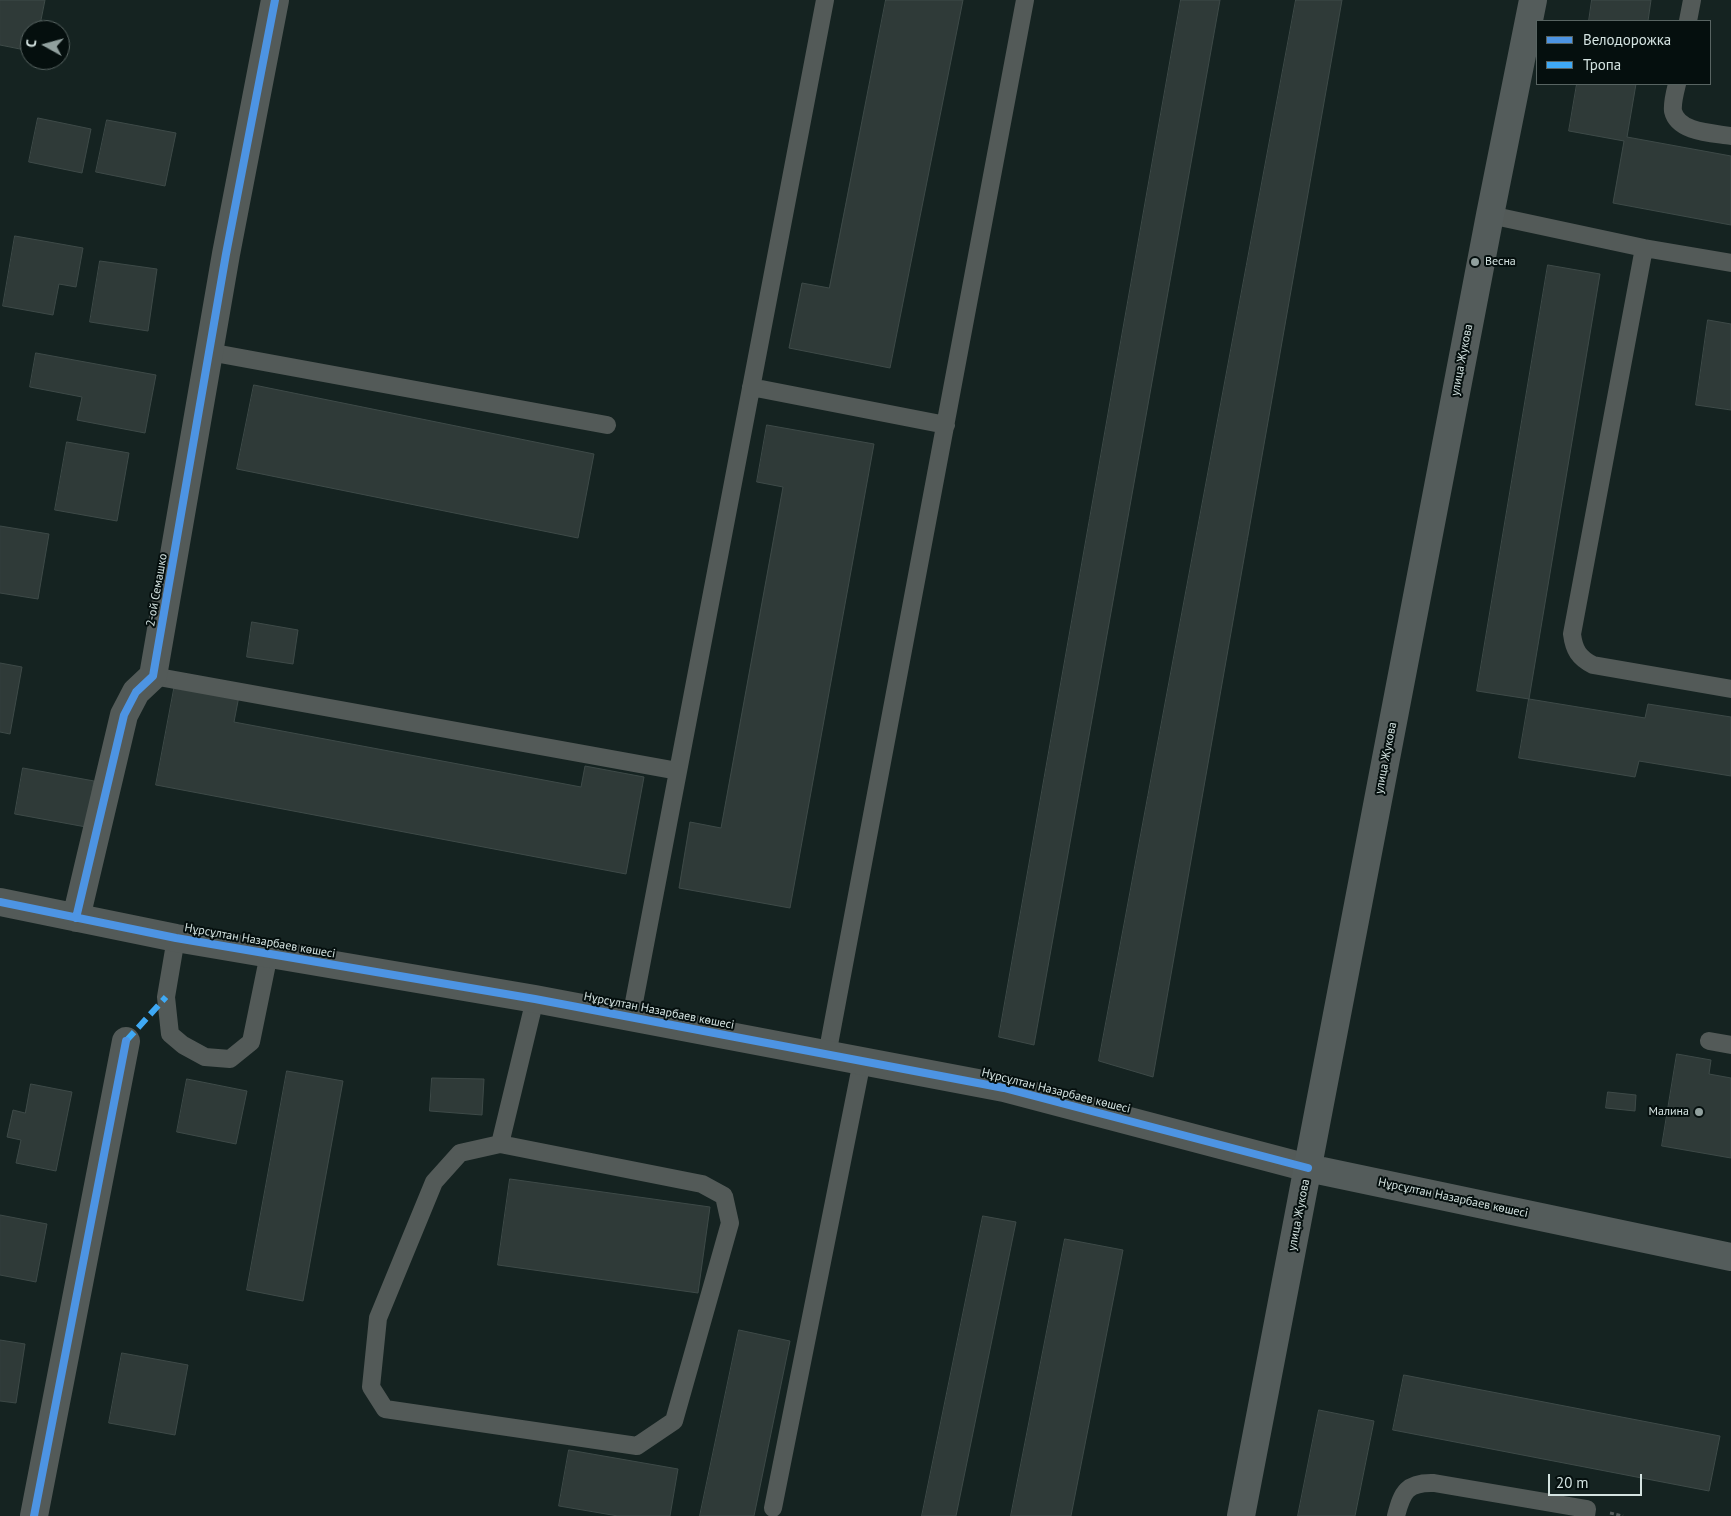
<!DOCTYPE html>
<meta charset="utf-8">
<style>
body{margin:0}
#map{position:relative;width:1731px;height:1516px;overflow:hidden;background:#152321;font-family:"PT Sans",sans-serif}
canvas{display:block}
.legend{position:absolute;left:1536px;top:20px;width:175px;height:65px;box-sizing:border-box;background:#050f0e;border:1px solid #586462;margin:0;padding:6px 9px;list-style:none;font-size:15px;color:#d4e3e1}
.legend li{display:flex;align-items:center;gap:10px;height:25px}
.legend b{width:25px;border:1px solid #586462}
.north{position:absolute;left:20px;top:20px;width:50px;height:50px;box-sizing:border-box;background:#050f0e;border:1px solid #586462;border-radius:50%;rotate:277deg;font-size:14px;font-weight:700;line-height:20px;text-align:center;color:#d4e3e1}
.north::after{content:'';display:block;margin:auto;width:18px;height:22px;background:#91a09e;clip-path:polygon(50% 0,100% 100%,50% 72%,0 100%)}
.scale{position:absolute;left:1548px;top:1474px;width:94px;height:22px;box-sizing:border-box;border:2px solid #d4e3e1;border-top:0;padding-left:6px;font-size:15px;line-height:18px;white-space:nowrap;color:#d4e3e1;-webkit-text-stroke:4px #050f0e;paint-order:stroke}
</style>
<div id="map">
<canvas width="1731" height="1516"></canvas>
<ul class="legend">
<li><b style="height:6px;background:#4d94e3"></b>Велодорожка</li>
<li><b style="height:6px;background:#3fa9f5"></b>Тропа</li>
</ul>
<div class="north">С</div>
<div class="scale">20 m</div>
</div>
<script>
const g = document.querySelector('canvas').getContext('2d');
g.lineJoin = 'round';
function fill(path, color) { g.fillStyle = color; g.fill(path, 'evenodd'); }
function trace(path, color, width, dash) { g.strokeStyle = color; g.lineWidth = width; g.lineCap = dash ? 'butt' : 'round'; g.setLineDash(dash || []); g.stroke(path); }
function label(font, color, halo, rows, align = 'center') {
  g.font = font + ' "PT Sans",sans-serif'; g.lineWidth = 4; g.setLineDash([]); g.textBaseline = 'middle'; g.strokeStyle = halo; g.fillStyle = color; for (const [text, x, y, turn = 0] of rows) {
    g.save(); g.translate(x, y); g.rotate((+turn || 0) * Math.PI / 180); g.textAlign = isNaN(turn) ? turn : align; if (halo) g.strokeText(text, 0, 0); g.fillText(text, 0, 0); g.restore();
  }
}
const building = new Path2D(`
 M 0,0 L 45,0 L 39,30 L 30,30 L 30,51 L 0,45 Z
 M 886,0 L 963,0 L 890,368 L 789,348 L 802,283 L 829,288 Z
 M 1181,0 L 1220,0 L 1034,1045 L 999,1037 Z
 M 1296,0 L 1342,0 L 1153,1077 L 1099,1061 Z
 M 1592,0 L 1651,0 L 1648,21 L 1589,21 Z
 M 1577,84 L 1636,84 L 1627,137 L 1731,156 L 1731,225 L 1613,203 L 1624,141 L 1569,131 Z
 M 38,118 L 91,129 L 82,173 L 29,162 Z
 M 107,120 L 176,133 L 165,186 L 96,172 Z
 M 15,236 L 83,248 L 76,287 L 59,284 L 53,315 L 3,306 Z
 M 100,261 L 157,269 L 148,331 L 90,322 Z
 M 1548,265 L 1600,274 L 1529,699 L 1477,691 Z
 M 1708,320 L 1731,324 L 1731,410 L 1696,405 Z
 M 36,353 L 156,375 L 145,433 L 77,420 L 82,397 L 30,387 Z
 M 254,385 L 594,454 L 578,538 L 237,469 Z
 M 767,425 L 874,444 L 790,908 L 679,888 L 690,822 L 721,828 L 783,487 L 757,482 Z
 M 67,442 L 129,453 L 117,521 L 55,510 Z
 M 0,526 L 49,534 L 38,599 L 0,593 Z
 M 252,622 L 298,630 L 293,664 L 247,657 Z
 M 0,663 L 22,667 L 10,734 L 0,732 Z
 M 175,684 L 239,696 L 234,722 L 581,787 L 585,766 L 644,777 L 626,874 L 156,785 Z
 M 1529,699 L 1645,718 L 1648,704 L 1731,717 L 1731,776 L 1639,761 L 1635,777 L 1519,758 Z
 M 23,768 L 94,781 L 86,827 L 15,814 Z
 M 1677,1054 L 1711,1060 L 1709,1074 L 1731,1078 L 1731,1158 L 1662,1146 Z
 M 287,1071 L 343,1081 L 303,1301 L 247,1290 Z
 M 432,1078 L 484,1079 L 482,1115 L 430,1111 Z
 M 187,1079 L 247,1091 L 236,1144 L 177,1132 Z
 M 31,1084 L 72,1092 L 56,1171 L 16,1163 L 21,1140 L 7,1137 L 13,1110 L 25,1113 Z
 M 1608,1092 L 1636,1095 L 1635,1111 L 1606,1108 Z
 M 510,1179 L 710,1207 L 698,1293 L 498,1265 Z
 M 0,1215 L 47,1224 L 36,1282 L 0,1275 Z
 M 983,1216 L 1016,1222 L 956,1516 L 922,1516 Z
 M 1065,1239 L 1123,1250 L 1071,1516 L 1011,1516 Z
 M 739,1330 L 790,1341 L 754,1516 L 700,1516 Z
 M 0,1340 L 25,1344 L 16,1403 L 0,1401 Z
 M 122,1353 L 188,1365 L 175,1435 L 109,1423 Z
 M 1404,1375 L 1720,1436 L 1709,1491 L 1393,1430 Z
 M 1319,1410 L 1374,1421 L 1355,1516 L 1298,1516 Z
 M 569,1450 L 678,1469 L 670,1516 L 618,1516 L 559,1506 Z`);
const path = new Path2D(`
 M 1610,1513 L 1623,1516`);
const lane = new Path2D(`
 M 1688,21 L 1692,0
 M 1677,84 C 1675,92 1672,103 1673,111 C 1678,133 1714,133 1731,136
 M 1490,215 L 1644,248 L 1731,263
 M 1644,248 L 1572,634 C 1574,650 1579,658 1593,665 L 1731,689
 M 209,352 L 607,425
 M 751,387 L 946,425
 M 153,676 L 678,771
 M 176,938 L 166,997 L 170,1034 L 183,1045 L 205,1057 L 230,1059 L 251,1042 L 269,954
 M 631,1018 L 825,0
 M 1709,1041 L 1731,1045
 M 827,1055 L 1025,0
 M 500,1144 L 702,1184 L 724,1196 L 730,1223 L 674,1421 L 637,1446 L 385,1409 L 371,1387 L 378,1318 L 434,1182 L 460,1153 L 500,1144 L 535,999
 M 773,1508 L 862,1061
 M 1396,1516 C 1402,1492 1407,1482 1434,1483 L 1587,1509 L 1586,1516`);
const street = new Path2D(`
 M 0,902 L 176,938 L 535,999 L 1004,1088 L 1308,1168
 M 76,918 L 124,715 L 136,692 L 153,676 L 226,254 L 275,0
 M 34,1516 L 126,1041`);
const secondary = new Path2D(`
 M 1308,1168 L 1731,1257
 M 1241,1516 L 1490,215 L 1533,0`);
const quiet = new Path2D(`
 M 126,1041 L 166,997`);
const cycleway = new Path2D(`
 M 0,902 L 176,938 L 535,999 L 1004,1088 L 1308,1168
 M 76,918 L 124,715 L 136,692 L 153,676 L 226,254 L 275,0
 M 34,1516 L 126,1041`);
const markers = [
 [1475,262,5,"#91a09e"],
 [1699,1112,5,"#91a09e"]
];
const poiNames = [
 ["Весна",1485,262],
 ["Малина",1689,1112,"right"]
];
const streetNames = [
 ["улица Жукова",1462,360,-79],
 ["2-ой Семашко",157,590,-80],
 ["улица Жукова",1386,758,-79],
 ["Нұрсұлтан Назарбаев көшесі",260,941,10],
 ["Нұрсұлтан Назарбаев көшесі",659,1011,11],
 ["Нұрсұлтан Назарбаев көшесі",1056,1091,14],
 ["Нұрсұлтан Назарбаев көшесі",1453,1198,12],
 ["улица Жукова",1299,1215,-79]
];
fill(building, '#2f3a38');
trace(building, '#3e4a48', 1);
trace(path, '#565d5c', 3, [4, 2.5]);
trace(lane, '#535a58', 18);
trace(street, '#535a58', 28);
trace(secondary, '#545c5b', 28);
trace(quiet, '#3fa9f5', 6, [12, 6]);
trace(cycleway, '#4d94e3', 8);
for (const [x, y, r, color] of markers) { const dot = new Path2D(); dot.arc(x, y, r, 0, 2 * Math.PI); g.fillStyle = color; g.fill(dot); trace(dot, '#050f0e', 2); }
label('12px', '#d4e3e1', '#050f0e', poiNames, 'left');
label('12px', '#d4e3e1', '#050f0e', streetNames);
</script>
